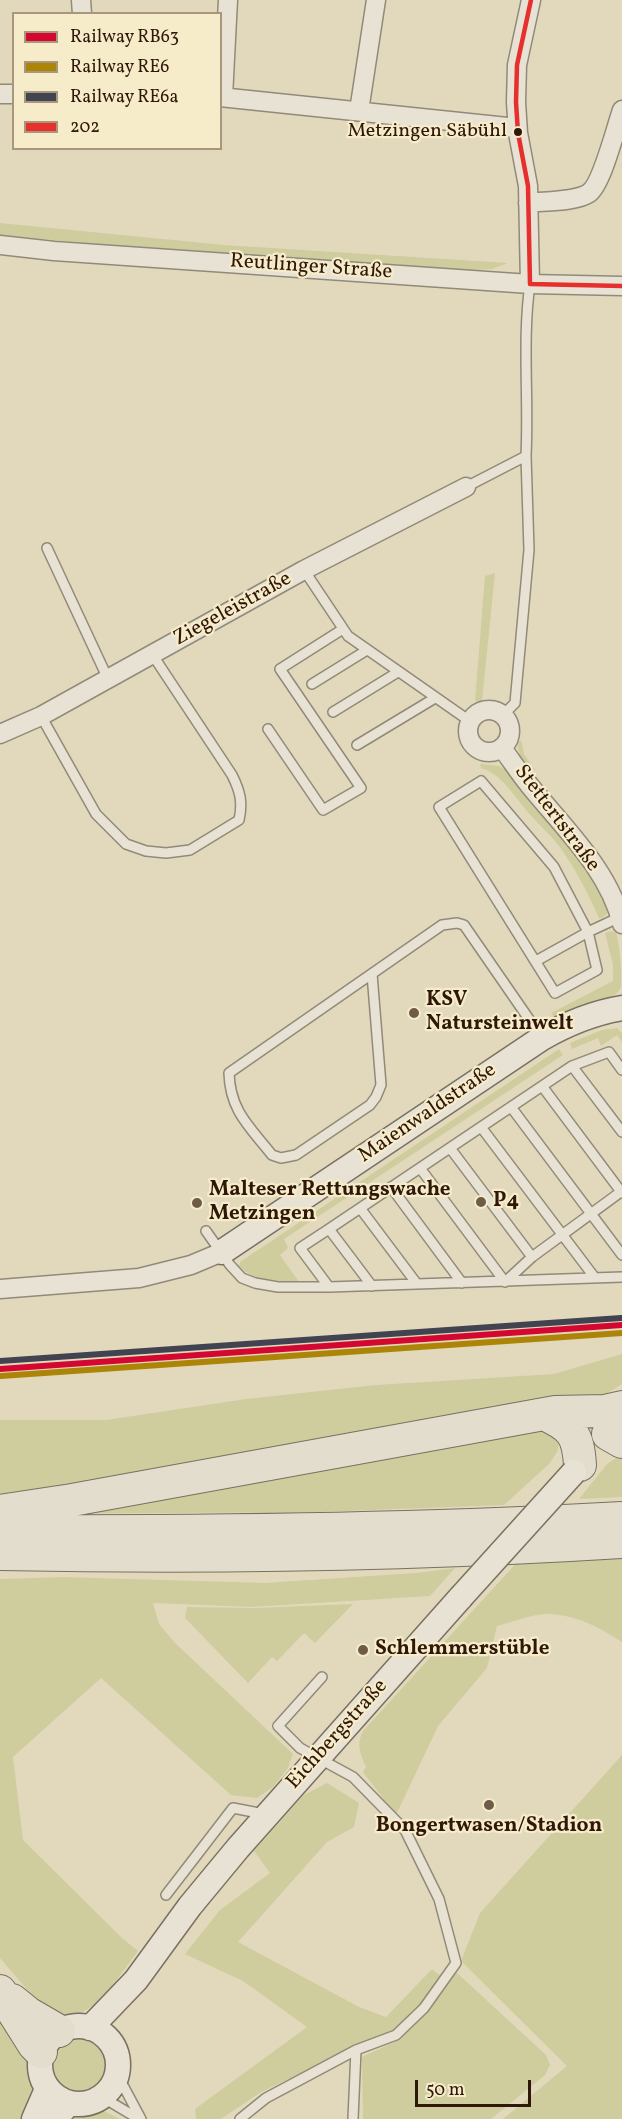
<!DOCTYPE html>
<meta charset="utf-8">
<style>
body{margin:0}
#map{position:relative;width:622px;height:2119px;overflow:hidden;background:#e2d9bc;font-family:Vollkorn,serif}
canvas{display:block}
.legend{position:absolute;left:12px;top:12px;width:210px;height:138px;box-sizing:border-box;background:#f6ecca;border:2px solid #a6977d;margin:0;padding:8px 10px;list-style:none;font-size:18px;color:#2f1709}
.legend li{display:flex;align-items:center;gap:12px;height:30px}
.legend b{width:30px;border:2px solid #a6977d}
.scale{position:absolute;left:415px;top:2080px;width:116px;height:27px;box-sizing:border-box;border:3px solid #2f1709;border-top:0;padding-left:8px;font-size:18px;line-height:21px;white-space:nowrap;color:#2f1709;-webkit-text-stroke:4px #f6ecca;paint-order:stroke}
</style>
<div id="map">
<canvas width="622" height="2119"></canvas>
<ul class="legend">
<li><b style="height:8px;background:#d30730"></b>Railway RB63</li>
<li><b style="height:8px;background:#ac8508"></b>Railway RE6</li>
<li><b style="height:8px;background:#424351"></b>Railway RE6a</li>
<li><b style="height:8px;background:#e72f2d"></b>202</li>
</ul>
<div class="scale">50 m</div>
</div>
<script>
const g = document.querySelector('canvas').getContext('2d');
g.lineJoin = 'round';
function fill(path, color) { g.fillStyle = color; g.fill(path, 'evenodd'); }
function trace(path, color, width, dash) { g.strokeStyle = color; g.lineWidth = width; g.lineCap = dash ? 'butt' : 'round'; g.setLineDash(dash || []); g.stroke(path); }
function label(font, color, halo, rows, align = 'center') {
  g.font = font + ' Vollkorn,serif'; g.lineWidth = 4.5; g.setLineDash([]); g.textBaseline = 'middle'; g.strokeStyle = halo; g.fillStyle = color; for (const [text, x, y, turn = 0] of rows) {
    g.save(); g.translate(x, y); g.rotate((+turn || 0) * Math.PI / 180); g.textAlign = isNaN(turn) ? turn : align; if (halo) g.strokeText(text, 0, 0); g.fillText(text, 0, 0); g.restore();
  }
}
const green = new Path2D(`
 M 0,223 L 224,245 L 508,263 L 492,269 L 474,270 L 222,256 L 0,235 Z
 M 495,573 L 482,701 L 475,701 L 485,576 Z
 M 521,740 L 524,754 L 535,770 L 528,770 L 520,756 L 517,743 Z
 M 480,764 L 499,766 L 509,772 C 548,817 585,857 609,912 L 602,918 L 599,918 C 588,893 575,868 559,846 C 549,833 537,823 527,811 C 513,795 503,775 481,768 Z
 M 612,931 L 616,932 C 620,948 622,970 621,987 C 617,1001 570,1015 556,1020 L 551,1013 L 613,981 L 613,965 L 605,933 Z
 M 617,1028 L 622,1033 L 622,1042 L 617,1035 L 601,1046 L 598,1038 L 572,1049 L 570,1043 L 602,1030 Z
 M 559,1049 L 563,1055 L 284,1239 L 288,1248 L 280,1255 L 299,1282 C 277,1280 254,1282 239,1266 L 240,1262 Z
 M 622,1354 L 622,1384 L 601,1397 L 0,1500 L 0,1420 L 106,1420 L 246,1399 L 376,1385 L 554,1374 Z
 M 527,1420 L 567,1432 L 559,1443 L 557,1452 L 549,1464 L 504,1505 L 318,1512 L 29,1514 Z
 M 622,1454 L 622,1497 L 579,1499 L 607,1464 Z
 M 622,1553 L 622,1642 C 601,1628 574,1614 548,1614 C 532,1614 513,1622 497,1626 L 487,1668 L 438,1726 L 396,1815 L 363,1772 L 366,1767 C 360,1754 356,1744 363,1731 L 521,1558 Z
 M 455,1568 L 430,1596 L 251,1607 L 153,1603 L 159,1624 L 174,1642 L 293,1754 L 288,1768 L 273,1787 L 257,1798 L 231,1795 L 101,1678 L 13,1757 L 23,1840 L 122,1938 L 138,1951 L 101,2001 L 76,2016 L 48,2014 L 0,1958 L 0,1579 L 63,1577 L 265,1583 L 416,1573 Z
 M 353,1604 L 315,1643 L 304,1633 L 277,1661 L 272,1657 L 248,1683 L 185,1618 L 187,1607 L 254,1608 Z
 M 622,1755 L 622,2119 L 503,2119 L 567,2066 L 461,1961 L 480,1913 Z
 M 327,1783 L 359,1803 L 354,1827 L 327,1842 L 238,1942 L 359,2007 L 386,2017 L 432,1969 L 443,1978 L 403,2025 L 261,2092 L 221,2119 L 196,2119 L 195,2109 L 307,2027 L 243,1981 L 185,1954 L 220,1910 L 270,1873 L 254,1851 L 304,1795 Z
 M 456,1972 L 546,2055 L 550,2065 L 545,2075 L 491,2119 L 363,2119 L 362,2057 L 401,2039 Z
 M 0,2008 L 31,2049 L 39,2096 L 29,2119 L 0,2119 Z
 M50 2064a29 29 0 1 1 58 0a29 29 0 1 1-58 0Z
 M 102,2110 L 120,2119 L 62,2119 L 72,2112 L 88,2114 Z`);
const lane = new Path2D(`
 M 466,487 L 526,456 C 529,399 522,340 530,284
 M 47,548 L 108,679
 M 304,570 L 348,636 L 471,722
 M 312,684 L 367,650
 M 333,712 L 398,672
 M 503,715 L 515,703 L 529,550 L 526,456
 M 41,716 L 96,814 L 126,844 L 146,851 L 166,853 L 190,850 L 239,820 C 243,802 240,791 232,775 L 152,654
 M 268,729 L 323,810 L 361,788 L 280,669 L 343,629
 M 357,745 L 435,698
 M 536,961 L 588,932 L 597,970 L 555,993 L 439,807 L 481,781 L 554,867 L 588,932 L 620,917
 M 372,974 L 381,1085 L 376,1097 L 370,1105 L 296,1155 L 281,1158 L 272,1155 C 250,1127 230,1111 229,1073 L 442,925 L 457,923 L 464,925 L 542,1038
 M 572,1066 L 622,1132
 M 542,1086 L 622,1193
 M 511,1107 L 622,1255
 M 481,1127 L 595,1278
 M 450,1148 L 532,1257
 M 420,1168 L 505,1282 L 532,1257 L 622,1191
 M 391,1187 L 462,1283
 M 360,1208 L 417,1284
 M 329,1229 L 572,1066 L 609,1052 L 622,1070
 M 206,1231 L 230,1265 L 242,1278 L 255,1283 L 278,1287 L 329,1287 L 622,1277
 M 329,1287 L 300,1248 L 329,1229 L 372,1286
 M 166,1895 L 233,1808 L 264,1814
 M 117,2074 L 141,2119
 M 102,2097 L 139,2119
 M 240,2119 L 266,2098 L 356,2050 L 396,2035 L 424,2008 L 456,1963 L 439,1899 L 405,1830 L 353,1777 L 300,1748 L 278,1726 L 322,1677
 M 353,2119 L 356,2050`);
const street = new Path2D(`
 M 81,0 L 82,14
 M 0,94 L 14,94
 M 220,97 L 517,128
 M 223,97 L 228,0
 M 359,111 L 376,0
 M 528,203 C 544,201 576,202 589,193 C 602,184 616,127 622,110
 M 0,245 L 54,251 L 530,284 L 622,286
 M 530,284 L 528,186 L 518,133 L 516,102 L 517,65 L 531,0
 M468 731a21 21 0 1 1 42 0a21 21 0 1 1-42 0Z
 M 0,734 L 41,716 L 304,570 L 466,487
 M 502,748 C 511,760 520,774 530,786 C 564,828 609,870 622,924
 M 0,1289 L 139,1278 L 191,1265 L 222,1252`);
const secondary = new Path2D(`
 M 222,1252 L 542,1038 C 568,1023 592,1013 622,1008
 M40 2065a39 39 0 1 1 78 0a39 39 0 1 1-78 0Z
 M 90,2028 L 136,1980 L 190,1906 L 238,1848 L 461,1597
 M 34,2119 L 47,2089
 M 55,2119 L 69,2103`);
const highway = new Path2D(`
 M 544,1414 C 572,1427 578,1434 580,1465
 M 608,1434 L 622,1442
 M 0,1511 L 72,1500 L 555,1412 L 604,1411 L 622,1407
 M 0,1531 C 207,1532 415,1530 622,1518
 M 0,1554 C 207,1558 415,1555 622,1542
 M 0,1991 L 34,2045 L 41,2052
 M 12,2000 L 28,2013 L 59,2031`);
const secondaryBridge = new Path2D(`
 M 461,1597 L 574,1472`);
const bus1 = new Path2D(`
 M 531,0 L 517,65 L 516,102 L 518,133 L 528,186 L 530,284 L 622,286`);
const rail1 = new Path2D(`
 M 0,1369 L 622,1325`);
const rail2 = new Path2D(`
 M 1,1376 L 622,1333`);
const rail3 = new Path2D(`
 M 0,1361 L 621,1318`);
const markers = [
 [518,132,5,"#2f1709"],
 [414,1013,6,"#6e5b48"],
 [481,1202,6,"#6e5b48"],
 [197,1203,6,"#6e5b48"],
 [363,1650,6,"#6e5b48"],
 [489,1805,6,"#6e5b48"]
];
const busNames = [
 ["Metzingen Säbühl",507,132]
];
const streetNames = [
 ["Reutlinger Straße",311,268,4],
 ["Ziegeleistraße",233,610,-29],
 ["Stettertstraße",556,819,53],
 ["Maienwaldstraße",428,1114,-34],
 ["Eichbergstraße",338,1735,-48]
];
const poiNames = [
 ["KSV",426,1001],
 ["Natursteinwelt",426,1025],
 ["Malteser Rettungswache",209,1191],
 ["Metzingen",209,1215],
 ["P4",493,1202],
 ["Schlemmerstüble",375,1650],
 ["Bongertwasen/Stadion",489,1827,"center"]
];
fill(green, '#cfcc9e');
trace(lane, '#928a78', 12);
trace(street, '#928a78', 21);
trace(secondary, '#797060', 27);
trace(highway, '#797060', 34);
trace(lane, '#e7e2d4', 9);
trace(street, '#e7e2d4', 18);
trace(secondary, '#e7e2d4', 24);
trace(highway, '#e2ddcd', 32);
trace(secondaryBridge, '#797060', 27, []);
trace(secondaryBridge, '#e7e2d4', 24);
trace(bus1, '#e72f2d', 4.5);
trace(rail1, '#d30730', 6);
trace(rail2, '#ac8508', 6);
trace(rail3, '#424351', 6);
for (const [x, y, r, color] of markers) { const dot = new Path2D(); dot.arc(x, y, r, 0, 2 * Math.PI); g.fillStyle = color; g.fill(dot); trace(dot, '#f6ecca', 2); }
label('20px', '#2f1709', '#f6ecca', busNames, 'right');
label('21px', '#2f1709', '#f6ecca', streetNames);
label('bold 21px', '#2f1709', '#f6ecca', poiNames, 'left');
</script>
